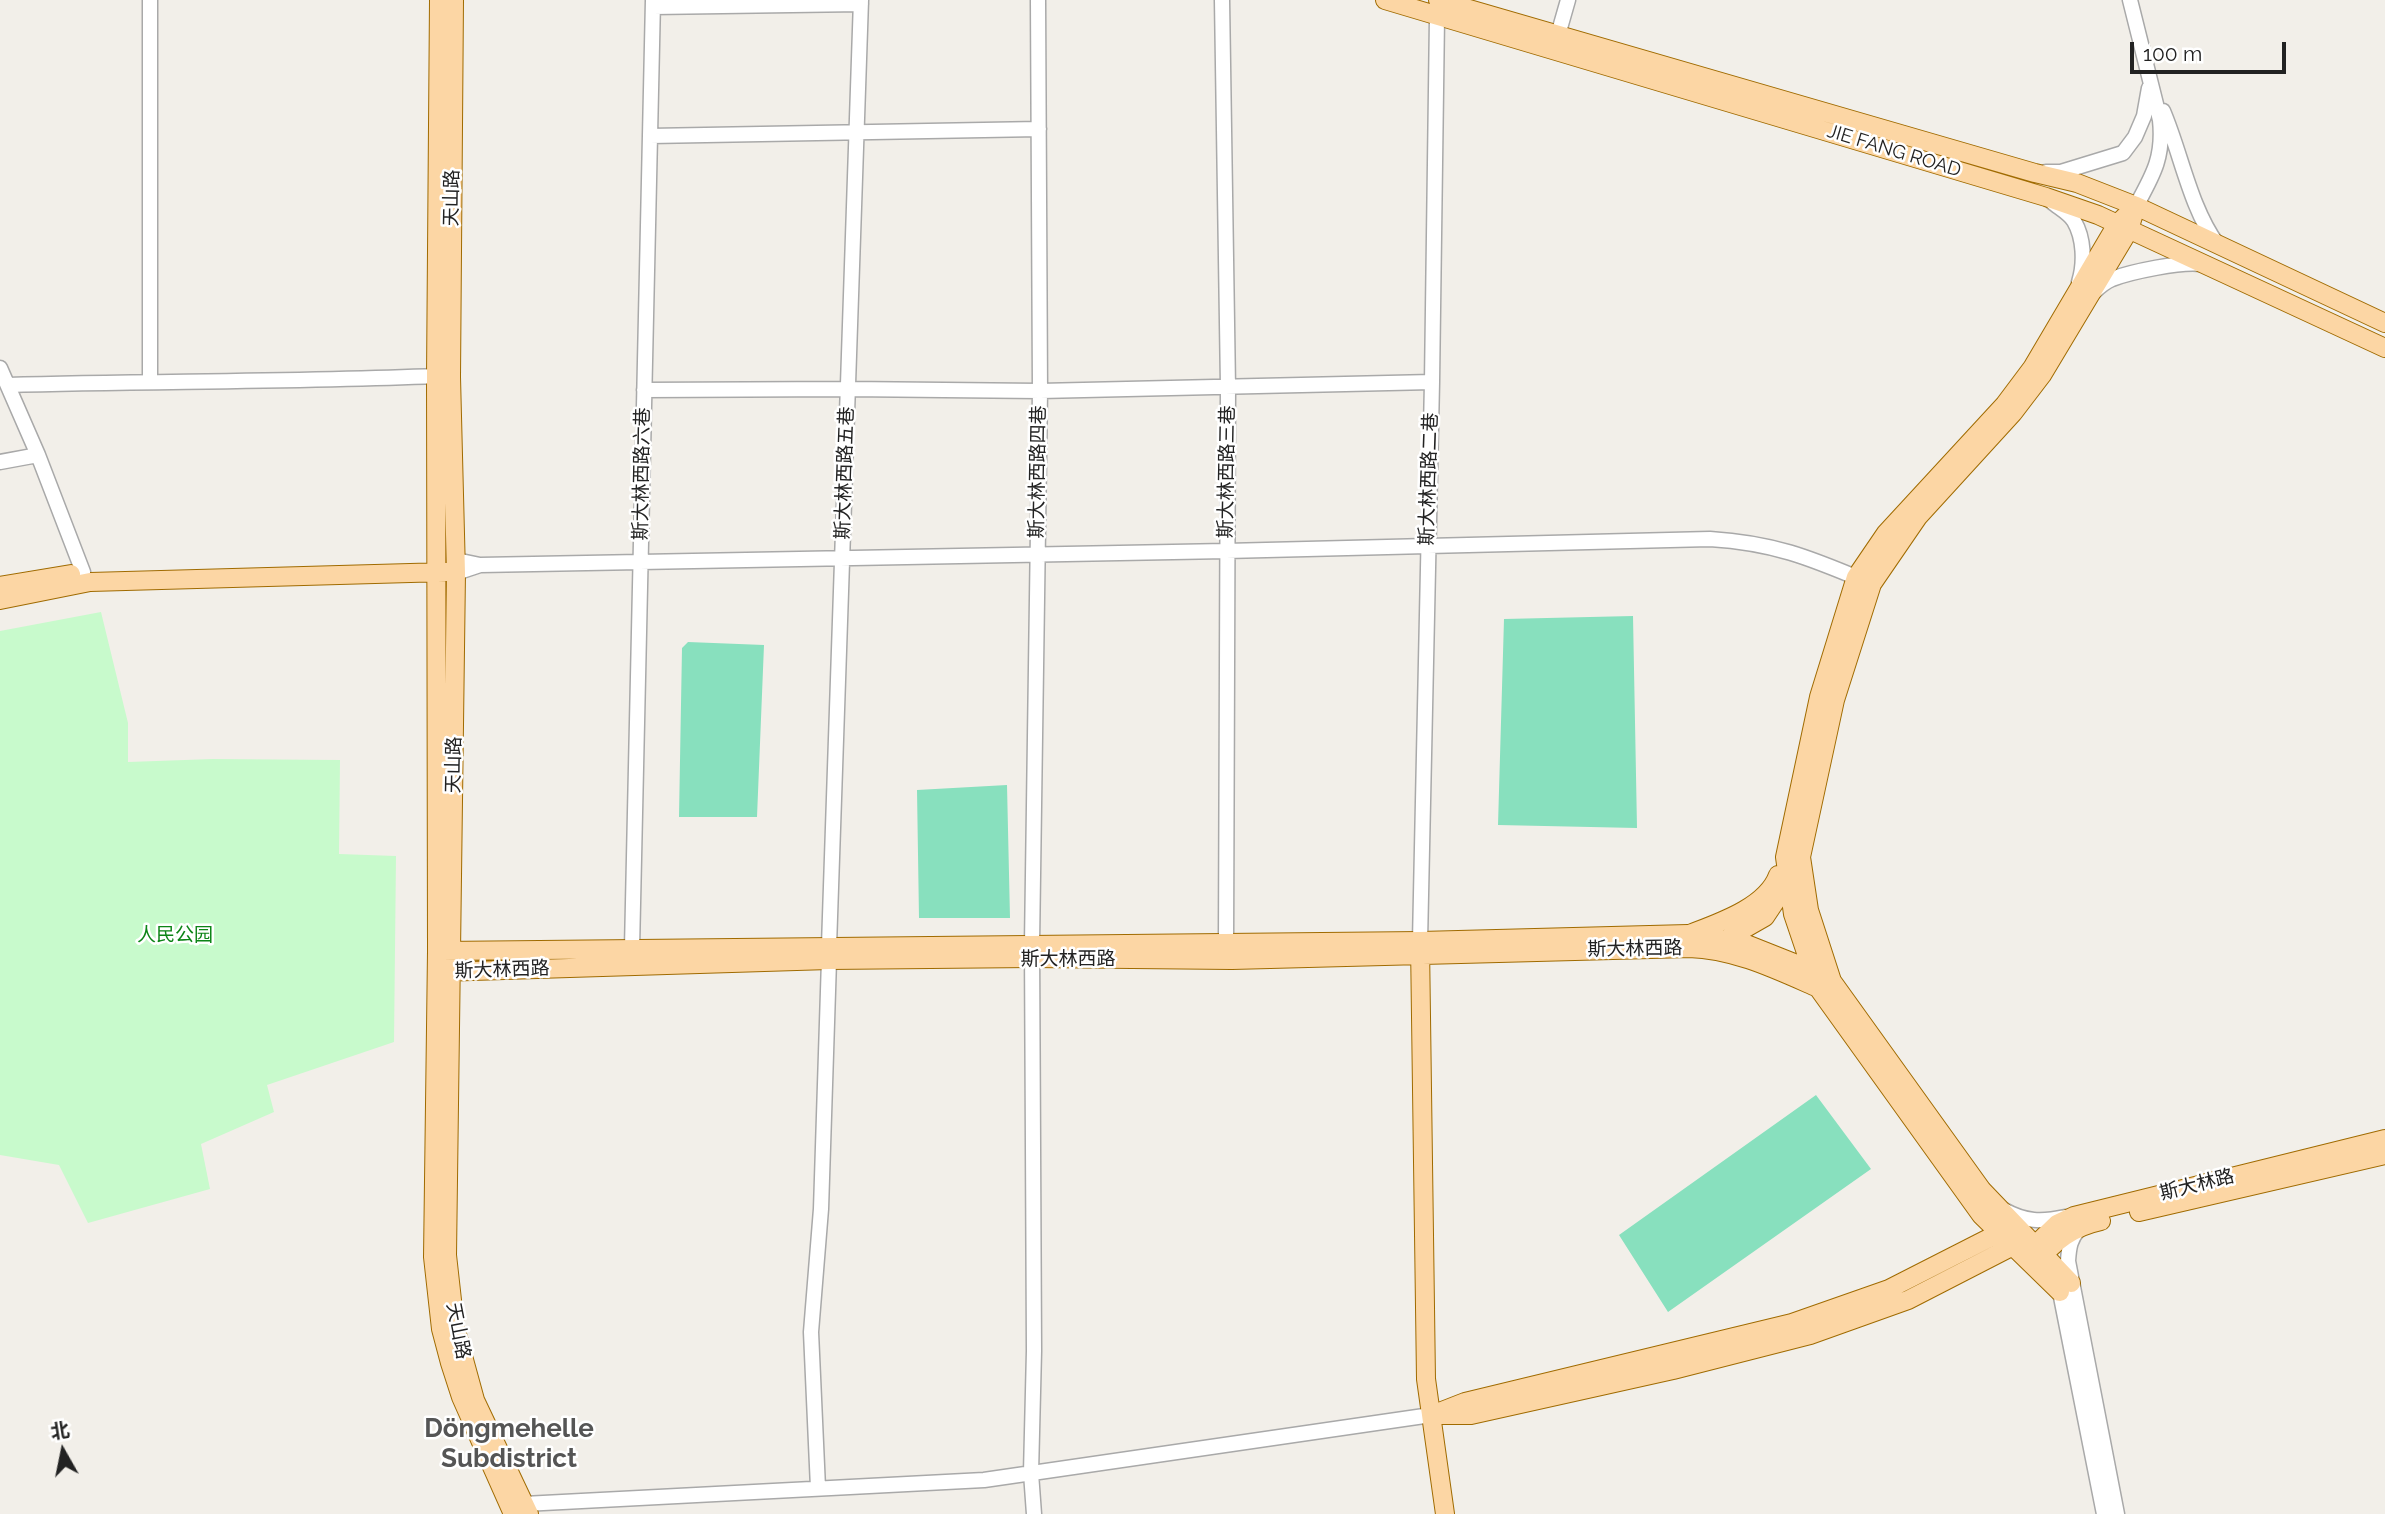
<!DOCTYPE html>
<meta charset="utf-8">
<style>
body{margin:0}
#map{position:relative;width:2385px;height:1514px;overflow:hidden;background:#f2efe9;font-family:Raleway,"Noto Sans SC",sans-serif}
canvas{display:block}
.north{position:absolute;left:28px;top:1416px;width:70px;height:70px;-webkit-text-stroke:5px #fff;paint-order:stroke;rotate:351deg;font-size:19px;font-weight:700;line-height:28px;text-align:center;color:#222}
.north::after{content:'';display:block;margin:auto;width:24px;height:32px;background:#222;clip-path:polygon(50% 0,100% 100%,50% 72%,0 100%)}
.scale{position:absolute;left:2130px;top:42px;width:156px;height:32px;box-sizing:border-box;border:4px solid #222;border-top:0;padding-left:9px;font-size:21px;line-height:24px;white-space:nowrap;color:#222;-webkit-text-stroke:5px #fff;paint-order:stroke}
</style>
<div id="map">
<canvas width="2385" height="1514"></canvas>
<div class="north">北</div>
<div class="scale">100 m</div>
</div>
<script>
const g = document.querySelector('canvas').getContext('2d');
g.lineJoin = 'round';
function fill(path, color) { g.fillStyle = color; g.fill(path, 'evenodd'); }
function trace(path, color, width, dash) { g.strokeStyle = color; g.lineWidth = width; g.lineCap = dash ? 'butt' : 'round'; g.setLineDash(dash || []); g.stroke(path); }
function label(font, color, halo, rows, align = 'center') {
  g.font = font + ' Raleway,"Noto Sans SC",sans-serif'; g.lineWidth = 5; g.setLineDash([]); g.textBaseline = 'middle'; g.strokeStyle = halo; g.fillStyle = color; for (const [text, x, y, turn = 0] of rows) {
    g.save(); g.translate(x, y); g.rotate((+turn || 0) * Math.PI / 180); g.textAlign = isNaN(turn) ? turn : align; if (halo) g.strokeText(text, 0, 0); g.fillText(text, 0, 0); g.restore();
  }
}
const park = new Path2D(`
 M 101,612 L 128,723 L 128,762 L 213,759 L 340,760 L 339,854 L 396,856 L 394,1042 L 267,1085 L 274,1112 L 201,1144 L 210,1189 L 88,1223 L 59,1165 L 0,1155 L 0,631 Z`);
const pitch = new Path2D(`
 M 1633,616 L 1637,828 L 1498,825 L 1504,619 Z
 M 688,642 L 764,645 L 757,817 L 679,817 L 682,648 Z
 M 1007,785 L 1010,918 L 919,918 L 917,790 Z
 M 1816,1095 L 1871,1169 L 1668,1312 L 1619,1235 Z`);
const minor = new Path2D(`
 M 1222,0 L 1228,387 L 1226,943
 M 2130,0 L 2160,120 C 2164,157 2153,175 2136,206
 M 653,7 L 861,4
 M 1558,35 L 1568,0
 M 2163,111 C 2181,153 2190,207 2217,244
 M 650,136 L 1039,129
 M 2046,172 L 2061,172 L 2123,153 L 2135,137 L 2144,116 L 2149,88
 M 2052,202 C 2059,208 2069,213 2074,221 C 2084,238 2085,263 2079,282
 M 2094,292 C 2100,286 2105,282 2112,279 C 2130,272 2182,261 2201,264
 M 0,368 L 38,455 L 83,572
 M 150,381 L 150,0
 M 8,385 C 151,381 293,382 436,376
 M 644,390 L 848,389 L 1040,391 L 1432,382
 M 0,462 L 38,455
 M 480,565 L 1226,551 L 1710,539 C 1773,543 1808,557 1865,581
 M 456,573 L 480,565 L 456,560
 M 1420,941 L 1432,382 L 1437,17
 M 829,946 L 861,0
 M 632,948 L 653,0
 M 2004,1210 C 2025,1222 2042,1222 2065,1217
 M 2079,1229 C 2070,1239 2069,1247 2068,1261 L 2117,1514
 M 2060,1292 L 2104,1514
 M 818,1488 L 811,1332 L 821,1209 L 829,960
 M 518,1507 L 524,1504 L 984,1480 L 1431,1415
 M 1034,1514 L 1031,1473 L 1034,1351 L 1032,944 L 1040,391 L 1038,0`);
const major = new Path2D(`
 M 439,0 L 436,376 L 437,951 L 433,1257 L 441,1329 L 450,1363 L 461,1397 L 513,1514
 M 454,0 L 451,377 L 456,573 L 447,1255 L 455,1327 L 475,1400 L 529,1514
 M 1385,0 L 2046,197 L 2098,215 L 2385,348
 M 1438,0 L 2035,173 L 2077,183 L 2136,206 L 2385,323
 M 0,586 L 71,574
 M 0,600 L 90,582 L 446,572
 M 1692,933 C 1721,922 1767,906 1778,875
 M 1723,941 L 1765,917 L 1791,878
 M 1420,944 L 1426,1379 L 1445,1514
 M 442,951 L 1420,941 L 1688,934 L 1744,943 L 1812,970 L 1829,972
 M 440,972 L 829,960 L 1032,958 L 1232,960 L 1689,948 C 1734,949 1777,970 1818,988
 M 2139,1212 L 2385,1155
 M 2027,1253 L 2057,1224 L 2074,1216 L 2385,1139
 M 2036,1264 C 2054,1241 2073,1227 2101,1221
 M 2071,1283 L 1982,1190 L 1832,981 L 1809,910 L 1801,857 L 1835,700 L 1872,584 L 1918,517 L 2013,413 L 2042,375 L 2129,230 L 2135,210
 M 2060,1292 L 1981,1215 L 1818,988 L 1793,914 L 1785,857 L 1819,697 L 1856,577 L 1886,533 L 2005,404 L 2032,368 L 2117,224 L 2136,206
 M 1442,1411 L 1465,1402 L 1792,1323 L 1889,1289 L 1999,1233
 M 1431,1415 L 1471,1415 L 1673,1370 L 1810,1335 L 1908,1300 L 2013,1246`);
const streetNames = [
 ["JIE FANG ROAD",1894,151,17],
 ["天山路",452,198,-89],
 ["斯大林西路四巷",1038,472,-89],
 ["斯大林西路三巷",1227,472,-89],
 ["斯大林西路五巷",845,473,-88],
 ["斯大林西路六巷",642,474,-89],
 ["斯大林西路二巷",1429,479,-88],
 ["天山路",454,765,-89],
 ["斯大林西路",1635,949,-1],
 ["斯大林西路",1068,959],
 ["斯大林西路",502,970,-2],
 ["斯大林路",2197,1185,-14],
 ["天山路",458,1331,79]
];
const parkNames = [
 ["人民公园",175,935]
];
const districtNames = [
 ["Döngmehelle",509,1429],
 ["Subdistrict",509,1459]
];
fill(park, '#c8facc');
fill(pitch, '#88e0be');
trace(minor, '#a9a9a9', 17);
trace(major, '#a06b00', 20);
trace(minor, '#fff', 14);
trace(major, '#fcd6a4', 18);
label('19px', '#222', '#fff', streetNames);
label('19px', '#0c8416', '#fff', parkNames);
label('bold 26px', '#555', '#fff', districtNames);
</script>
